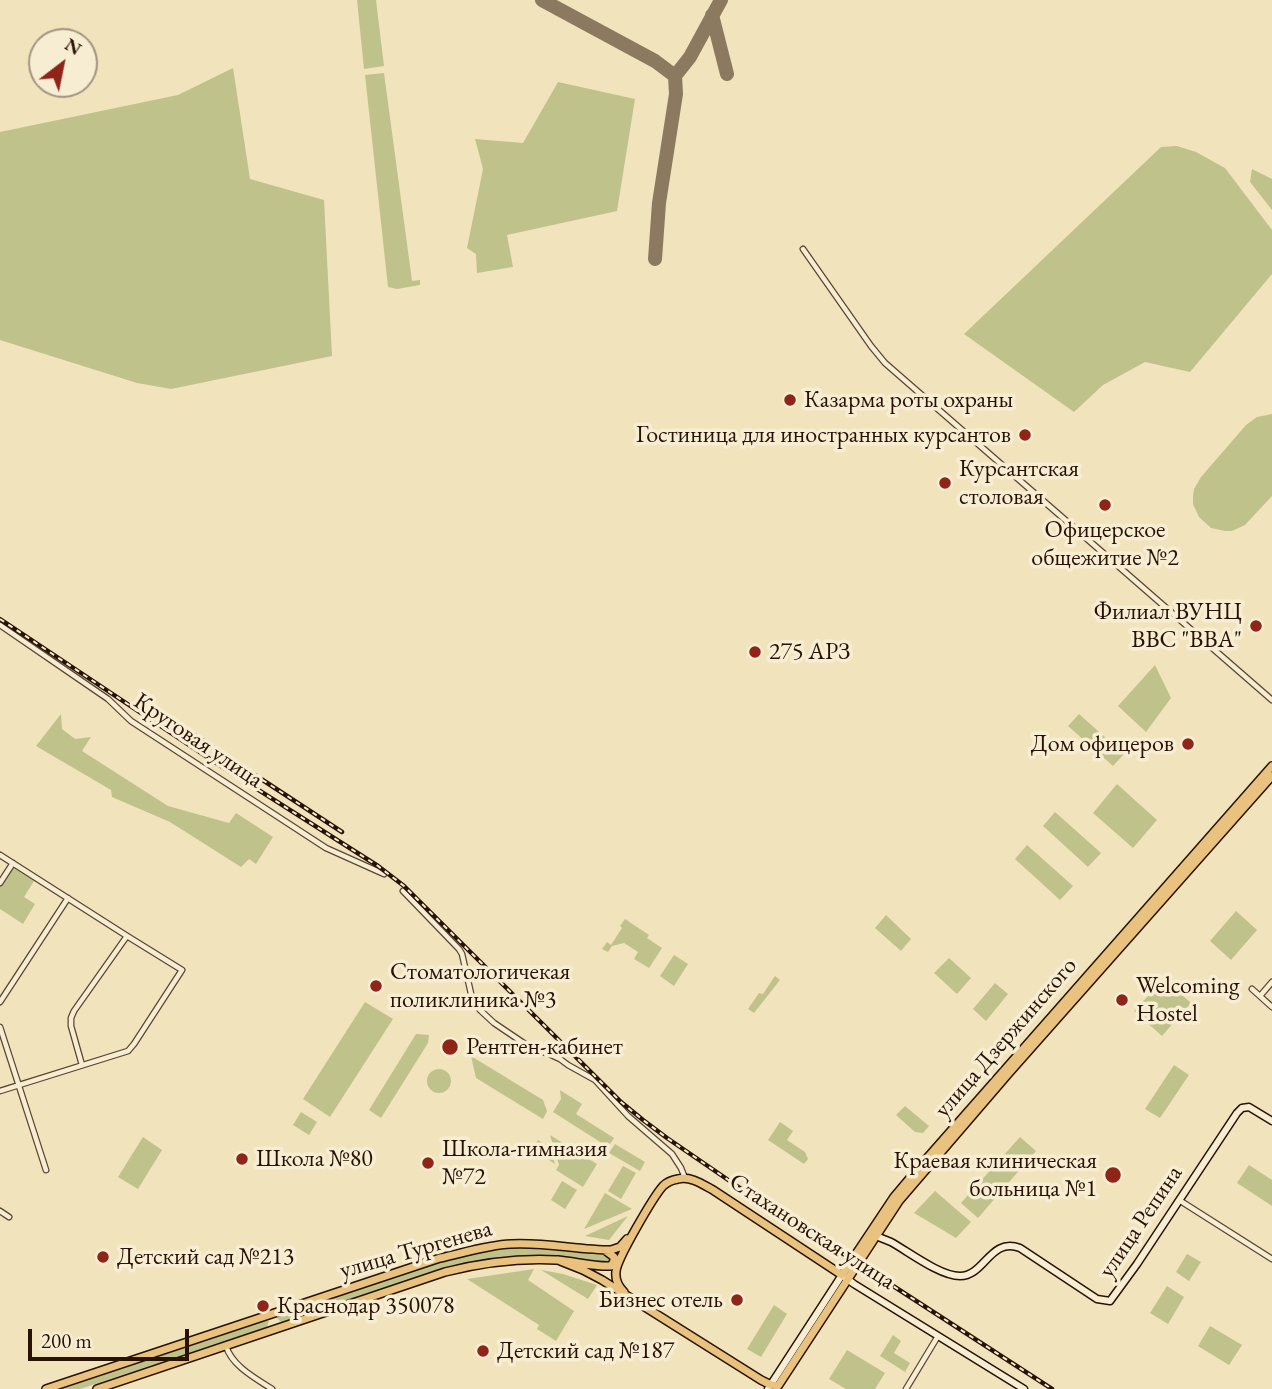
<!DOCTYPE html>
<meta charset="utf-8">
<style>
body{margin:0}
#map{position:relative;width:1272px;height:1389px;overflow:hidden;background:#f1e3bc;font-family:"EB Garamond",serif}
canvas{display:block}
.north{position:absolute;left:28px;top:28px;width:70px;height:70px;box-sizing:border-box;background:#f6edd3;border:2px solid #a49580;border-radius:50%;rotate:32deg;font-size:19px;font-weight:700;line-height:28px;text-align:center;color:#281204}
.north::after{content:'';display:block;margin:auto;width:24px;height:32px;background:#8f2418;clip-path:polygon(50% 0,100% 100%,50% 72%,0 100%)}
.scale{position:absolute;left:28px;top:1329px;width:161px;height:32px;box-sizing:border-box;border:4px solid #281204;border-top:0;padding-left:9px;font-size:21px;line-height:24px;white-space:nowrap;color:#281204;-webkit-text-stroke:5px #f6edd3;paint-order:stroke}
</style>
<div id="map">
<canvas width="1272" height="1389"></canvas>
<div class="north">N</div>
<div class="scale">200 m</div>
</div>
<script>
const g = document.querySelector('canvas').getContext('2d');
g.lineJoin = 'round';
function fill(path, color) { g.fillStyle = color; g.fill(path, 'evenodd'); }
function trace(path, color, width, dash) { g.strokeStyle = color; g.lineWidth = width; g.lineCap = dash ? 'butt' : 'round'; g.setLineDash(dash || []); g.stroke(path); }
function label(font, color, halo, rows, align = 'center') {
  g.font = font + ' "EB Garamond",serif'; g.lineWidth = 7; g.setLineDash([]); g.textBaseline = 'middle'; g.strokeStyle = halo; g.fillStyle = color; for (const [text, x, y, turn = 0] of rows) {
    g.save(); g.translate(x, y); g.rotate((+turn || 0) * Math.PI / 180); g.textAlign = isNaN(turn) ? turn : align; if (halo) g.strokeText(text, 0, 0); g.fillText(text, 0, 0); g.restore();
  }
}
const green = new Path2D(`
 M 357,0 L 376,0 L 384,66 L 364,69 Z
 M 233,68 L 250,179 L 324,200 L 332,356 L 171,389 L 137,383 L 0,340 L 0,132 L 178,95 Z
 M 384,73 L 412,281 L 420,280 L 420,285 L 397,289 L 388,287 L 365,75 Z
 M 558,82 L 635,99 L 617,211 L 507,235 L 513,267 L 477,273 L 476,254 L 467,248 L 483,169 L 475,139 L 523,143 Z
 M 1177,146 L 1196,152 L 1225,168 L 1272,230 L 1272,274 L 1190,372 L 1145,362 L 1103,385 L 1074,412 L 964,334 L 1161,147 Z
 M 1252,169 L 1272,179 L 1272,210 L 1250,182 Z
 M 1272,414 L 1272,496 L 1245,525 L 1232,531 L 1225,531 L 1211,528 L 1199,517 L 1193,504 L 1193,497 L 1194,489 L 1201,477 L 1246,425 L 1257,417 Z
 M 1155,665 L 1171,698 L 1146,732 L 1118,706 Z
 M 61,714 L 62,729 L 75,739 L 91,737 L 82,751 L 168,806 L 229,823 L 236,813 L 273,837 L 256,864 L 249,859 L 241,867 L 170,822 L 112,797 L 111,790 L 36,746 Z
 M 1079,714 L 1124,754 L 1113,766 L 1068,726 Z
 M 1117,784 L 1157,820 L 1133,848 L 1093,813 Z
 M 1055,812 L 1101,853 L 1088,867 L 1043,826 Z
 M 1027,845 L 1073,886 L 1060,900 L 1015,859 Z
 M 12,867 L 34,881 L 24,897 L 35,904 L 23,924 L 0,909 L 0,885 Z
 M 1236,911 L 1257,930 L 1231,960 L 1210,941 Z
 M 886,915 L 911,939 L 901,951 L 875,928 Z
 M 625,919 L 649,935 L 647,938 L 662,948 L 649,968 L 634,959 L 638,952 L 624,943 L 612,946 L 608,952 L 602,949 L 607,942 L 611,945 L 622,928 L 620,926 Z
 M 674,955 L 688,964 L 674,986 L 660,976 Z
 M 949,958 L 971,978 L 957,994 L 934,973 Z
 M 775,976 L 780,980 L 754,1013 L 748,1009 L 759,993 L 763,994 Z
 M 1164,979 L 1191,1003 L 1162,1036 L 1134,1011 Z
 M 995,983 L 1008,994 L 986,1021 L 973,1009 Z
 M 365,1002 L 393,1019 L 330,1117 L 303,1099 Z
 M 416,1034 L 429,1035 L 428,1043 L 381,1118 L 369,1110 Z
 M 471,1056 L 543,1100 L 547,1111 L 543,1119 L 476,1078 Z
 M 1174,1065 L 1189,1075 L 1160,1118 L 1145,1109 Z
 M427 1081a12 12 0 1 1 24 0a12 12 0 1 1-24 0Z
 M 560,1090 L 582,1104 L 576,1114 L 614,1138 L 608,1147 L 553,1112 L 561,1099 Z
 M 905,1106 L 929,1126 L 923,1133 L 915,1132 L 896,1115 Z
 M 301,1112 L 317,1122 L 309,1135 L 293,1125 Z
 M 780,1122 L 793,1131 L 787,1140 L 805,1152 L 808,1159 L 804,1164 L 768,1140 Z
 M 550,1135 L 597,1164 L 583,1187 L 556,1170 L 559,1165 Z
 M 143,1137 L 162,1150 L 138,1189 L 118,1177 Z
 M 1020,1137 L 1036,1151 L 978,1218 L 961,1203 Z
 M 538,1140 L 550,1147 L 555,1164 L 532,1149 Z
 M 615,1144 L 645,1162 L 640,1171 L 609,1153 Z
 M 1249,1165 L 1272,1180 L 1272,1206 L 1237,1183 Z
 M 623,1166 L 636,1173 L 621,1199 L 608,1191 Z
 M 562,1181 L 577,1190 L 565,1209 L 551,1200 Z
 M 935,1191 L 971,1222 L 956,1238 L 914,1213 Z
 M 605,1193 L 632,1209 L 584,1229 Z
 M 628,1216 L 609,1240 L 585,1236 Z
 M 521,1248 L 560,1251 L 610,1256 L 613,1259 L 609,1264 C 580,1259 550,1254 520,1256 C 494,1257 469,1262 443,1268 L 281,1322 L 277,1318 L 279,1315 L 441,1261 L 494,1250 Z
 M 1187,1254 L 1201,1262 L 1189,1281 L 1176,1272 Z
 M 534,1269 L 528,1280 L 574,1311 L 556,1341 L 537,1329 L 539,1325 L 467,1279 Z
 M 541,1270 L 563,1274 L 597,1285 L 588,1299 Z
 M 1167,1286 L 1184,1297 L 1168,1324 L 1150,1313 Z
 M 774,1305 L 787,1314 L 761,1357 L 747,1349 Z
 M 265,1319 L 269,1321 L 267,1327 L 80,1389 L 57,1389 L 213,1338 Z
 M 1210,1326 L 1242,1345 L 1229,1365 L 1198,1346 Z
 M 893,1335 L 901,1341 L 894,1353 L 910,1363 L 905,1372 L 880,1356 Z
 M 847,1350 L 885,1373 L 875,1389 L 846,1389 L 829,1379 Z`);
const taxiway = new Path2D(`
 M 542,0 L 655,61 L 675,76 L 676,94 L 659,203 L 655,259
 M 712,15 L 727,74
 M 675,76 L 690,57 L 721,0`);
const street = new Path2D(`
 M 803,249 L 871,346 L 885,363 L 1272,700
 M 0,625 L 108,699 L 131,721 L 326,848 L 384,874
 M 0,855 L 127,936 L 182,970 L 134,1044 L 128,1051 L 0,1091
 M 0,883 L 13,863
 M 403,891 L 459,949 L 462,954 L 472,998 L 480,1010 L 494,1023 L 534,1050 L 547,1053 L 560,1059 L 568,1065 L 595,1080 L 628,1116 L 672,1154 L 681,1168 L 685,1178
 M 1252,989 L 1272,1007
 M 1260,996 L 1272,982
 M 0,1002 L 68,898
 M 0,1027 L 46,1170
 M 82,1065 L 71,1026 L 71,1018 L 74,1011 L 127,936
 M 1179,1200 L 1272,1259
 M 0,1211 L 9,1217
 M 226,1346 C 232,1366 255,1378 272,1389
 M 906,1389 L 938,1336`);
const secondary = new Path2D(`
 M 876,1236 C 881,1238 886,1240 891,1242 C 909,1252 940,1276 960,1276 C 985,1276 990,1237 1020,1248 L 1097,1299 L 1110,1301 L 1137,1264 L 1237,1113 L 1242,1108 L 1249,1107 L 1272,1121
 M 768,1389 L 842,1275 L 854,1284 L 1024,1389`);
const primary = new Path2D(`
 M 558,1260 L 583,1270 L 602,1280 L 761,1380 L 771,1385 L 778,1386 L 899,1201 L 1009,1073 L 1272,776
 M 624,1292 C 619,1287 615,1280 616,1272 C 616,1260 654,1196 663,1186 C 667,1182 672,1180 678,1179 C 691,1176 702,1184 713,1190 L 842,1275 L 894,1197 L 921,1165 L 1272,766
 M 46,1389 L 440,1258 C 463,1253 487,1245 511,1244 C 545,1242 578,1250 611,1250 L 620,1247 L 627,1239
 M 97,1389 L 445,1272 C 481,1263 518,1258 556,1260 C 574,1261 593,1267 611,1266 L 614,1261 L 614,1257 L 606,1251`);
const rail = new Path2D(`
 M 0,619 L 213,761 L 378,866 L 404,886 L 621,1102 L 643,1120 L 667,1138 L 788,1221 L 850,1258 L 1052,1389
 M 162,714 L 342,832`);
const markers = [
 [790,400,7,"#8f2418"],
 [1025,435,7,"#8f2418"],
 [945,483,7,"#8f2418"],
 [1105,505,7,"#8f2418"],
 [1256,626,7,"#8f2418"],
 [755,652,7,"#8f2418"],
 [1188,744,7,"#8f2418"],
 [376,986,7,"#8f2418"],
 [1122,1000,7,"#8f2418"],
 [450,1047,9,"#8f2418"],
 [242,1159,7,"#8f2418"],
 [428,1163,7,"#8f2418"],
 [1113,1175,9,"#8f2418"],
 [103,1257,7,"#8f2418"],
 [737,1300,7,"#8f2418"],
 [263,1306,7,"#8f2418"],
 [483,1351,7,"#8f2418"]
];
const poiNames = [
 ["Казарма роты охраны",804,400],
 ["Гостиница для иностранных курсантов",1011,435,"right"],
 ["Курсантская",959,469],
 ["столовая",959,497],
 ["Офицерское",1105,530,"center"],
 ["общежитие №2",1105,558,"center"],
 ["Филиал ВУНЦ",1242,612,"right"],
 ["ВВС \"ВВА\"",1242,640,"right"],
 ["275 АРЗ",769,652],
 ["Дом офицеров",1174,744,"right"],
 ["Стоматологичекая",390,972],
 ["поликлиника №3",390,1000],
 ["Welcoming",1136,986],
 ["Hostel",1136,1014],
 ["Рентген-кабинет",466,1047],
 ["Школа-гимназия",442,1149],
 ["№72",442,1177],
 ["Школа №80",256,1159],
 ["Краевая клиническая",1097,1161,"right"],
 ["больница №1",1097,1189,"right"],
 ["Детский сад №213",117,1257],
 ["Бизнес отель",723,1300,"right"],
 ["Краснодар 350078",277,1306],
 ["Детский сад №187",497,1351]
];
const streetNames = [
 ["Круговая улица",198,741,34],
 ["улица Дзержинского",1006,1038,-49],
 ["улица Репина",1141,1222,-56],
 ["Стахановская улица",812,1232,33],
 ["улица Тургенева",416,1250,-16]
];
fill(green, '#c0c28c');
trace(taxiway, '#8c7a60', 14);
trace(street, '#5a4632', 7);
trace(secondary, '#281204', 9);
trace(primary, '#281204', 10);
trace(street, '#f6edd3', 4.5);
trace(secondary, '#f6edd3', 6);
trace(primary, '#e8c27e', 7);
trace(rail, '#281204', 4.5);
trace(rail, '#f6edd3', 2, [5]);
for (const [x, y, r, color] of markers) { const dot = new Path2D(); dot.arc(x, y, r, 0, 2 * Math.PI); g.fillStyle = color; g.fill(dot); trace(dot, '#f6edd3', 2.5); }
label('24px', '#281204', '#f6edd3', poiNames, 'left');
label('24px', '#281204', '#f6edd3', streetNames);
</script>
